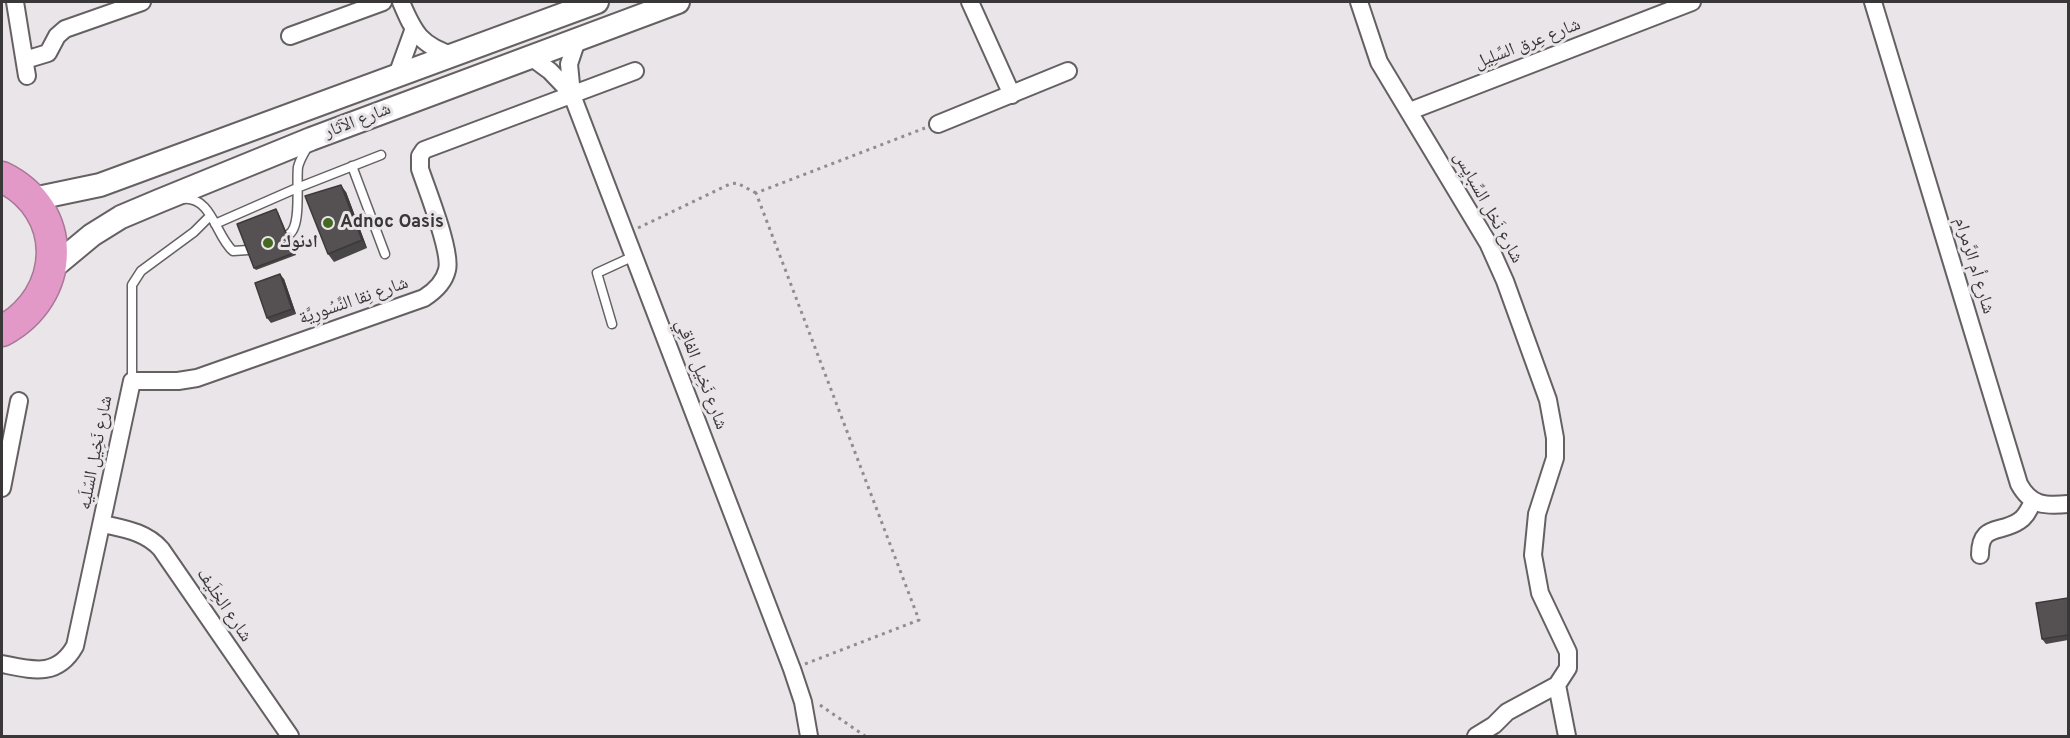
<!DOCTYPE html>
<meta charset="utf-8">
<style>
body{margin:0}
#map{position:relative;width:2070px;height:738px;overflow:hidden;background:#eae5e8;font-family:Overpass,sans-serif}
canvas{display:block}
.frame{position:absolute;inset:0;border:3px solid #393738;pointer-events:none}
</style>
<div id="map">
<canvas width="2070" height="738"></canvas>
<div class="frame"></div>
</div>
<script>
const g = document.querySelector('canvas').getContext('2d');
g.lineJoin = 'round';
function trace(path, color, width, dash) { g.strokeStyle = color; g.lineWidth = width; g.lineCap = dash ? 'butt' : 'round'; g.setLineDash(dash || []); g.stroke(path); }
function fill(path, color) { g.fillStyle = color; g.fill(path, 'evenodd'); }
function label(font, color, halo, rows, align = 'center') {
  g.font = font + ' Overpass,"Noto Naskh Arabic",sans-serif'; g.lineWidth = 6; g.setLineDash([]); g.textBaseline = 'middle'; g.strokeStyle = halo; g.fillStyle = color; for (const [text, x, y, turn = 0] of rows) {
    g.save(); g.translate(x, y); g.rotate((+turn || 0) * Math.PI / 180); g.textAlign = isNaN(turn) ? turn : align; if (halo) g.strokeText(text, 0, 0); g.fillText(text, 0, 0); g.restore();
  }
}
const path = new Path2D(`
 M 638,228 L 730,184 L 737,183 L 756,193
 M 805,664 L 919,620 L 756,193 L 925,128
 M 820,705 L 865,736`);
const lane = new Path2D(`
 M 352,166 L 385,254
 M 183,199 C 212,196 216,237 233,251 L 248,250
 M 215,224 L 297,188 L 381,155
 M 288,235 C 302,228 296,184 298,167 C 300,159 304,153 308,146
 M 612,324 L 597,273 L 634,256
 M 132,381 L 132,285 L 141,271 L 194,232 L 210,216`);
const street = new Path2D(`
 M 15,2 L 27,76
 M 401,2 C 414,33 421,46 455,56
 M 970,2 L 1012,95
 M 1359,2 L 1379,62 L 1488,243 L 1505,281 L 1548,400 L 1555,438 L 1555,458 L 1537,514 L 1533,555 L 1540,593 L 1568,652 L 1568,668 L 1557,685 L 1567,736
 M 1873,2 L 2019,484 C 2031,506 2045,506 2068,504
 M 290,36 L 383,2
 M 577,40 L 569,64 L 572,95 L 792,669 L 803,702 L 809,736
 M 531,57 L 550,71 L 572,94
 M 25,60 L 48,53 L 57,36 L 65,29 L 142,2
 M 396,78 L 413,31
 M 1410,111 L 1692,2
 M 938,124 L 1068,71
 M 2,488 L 19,401
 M 103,524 C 125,529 146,532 161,549 L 290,736
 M 1980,555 C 1980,523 2000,534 2019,521 C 2026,517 2029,509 2033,502
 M 2,664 C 32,670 57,678 75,646 L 132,381 L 178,381 L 197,378 L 424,298 C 435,291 444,283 447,270 C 452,252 427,190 420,169 L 420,156 L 424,150 L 635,71
 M 1476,736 L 1494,725 L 1507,712 L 1557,685`);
const secondary = new Path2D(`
 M 33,199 L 100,185 L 597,2
 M 51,269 L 92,235 L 121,217 L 159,201 L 311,139 L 678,2`);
const highway = new Path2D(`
 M 2,177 C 70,210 67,296 2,331`);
const wall = new Path2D(`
 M 346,192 L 367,248 L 334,262 L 328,254 Z
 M 278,212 L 296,255 L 256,270 L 254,268 Z
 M 284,279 L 296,314 L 271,323 L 267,318 Z
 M 2068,598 L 2068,640 L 2046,644 L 2042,639 Z`);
const shadedWall = new Path2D(`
 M 341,185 L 346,192 L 367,248 L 362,240 Z
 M 280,274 L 284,279 L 296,314 L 292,309 Z`);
const building = new Path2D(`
 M 341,185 L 362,240 L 328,254 L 305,196 Z
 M 276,209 L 294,253 L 254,268 L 237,224 Z
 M 280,274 L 292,309 L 267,318 L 255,283 Z
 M 2068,598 L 2068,635 L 2042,639 L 2036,603 Z`);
const markers = [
 [328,223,6,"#466921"],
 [268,243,6,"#466921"]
];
const streetNames = [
 ["شارع عِرق السِّلِيل",1528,45,-21],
 ["شارع الآثار",358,122,-21],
 ["شارع نَخل السِّبايِس",1487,208,61],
 ["شارع أم الرَّمرام",1973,266,73],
 ["شارع نِقا النِّسُورِيَّة",354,302,-19],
 ["شارع نَخِيل الفاقِي",700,375,69],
 ["شارع نَخِيل السّلَيه",97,453,-79],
 ["شارع الخِلَيف",223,606,56]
];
const poiNames = [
 ["Adnoc Oasis",340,223],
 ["ادنوك",280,243]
];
trace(lane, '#656163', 11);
trace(street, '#656163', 20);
trace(secondary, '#656163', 26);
trace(highway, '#a77795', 33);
trace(path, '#908d8f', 3, [3, 4.5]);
trace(lane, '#fff', 8);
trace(street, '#fff', 16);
trace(secondary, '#fff', 22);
trace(highway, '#e299c7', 30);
fill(wall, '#494647');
fill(shadedWall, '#3c393a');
fill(building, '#555153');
trace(building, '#3c393a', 1.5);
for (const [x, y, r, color] of markers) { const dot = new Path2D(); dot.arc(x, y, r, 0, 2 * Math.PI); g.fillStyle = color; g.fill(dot); trace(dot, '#eae5e8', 2); }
label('18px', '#393738', '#eae5e8', streetNames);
label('bold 18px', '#393738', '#eae5e8', poiNames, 'left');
</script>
